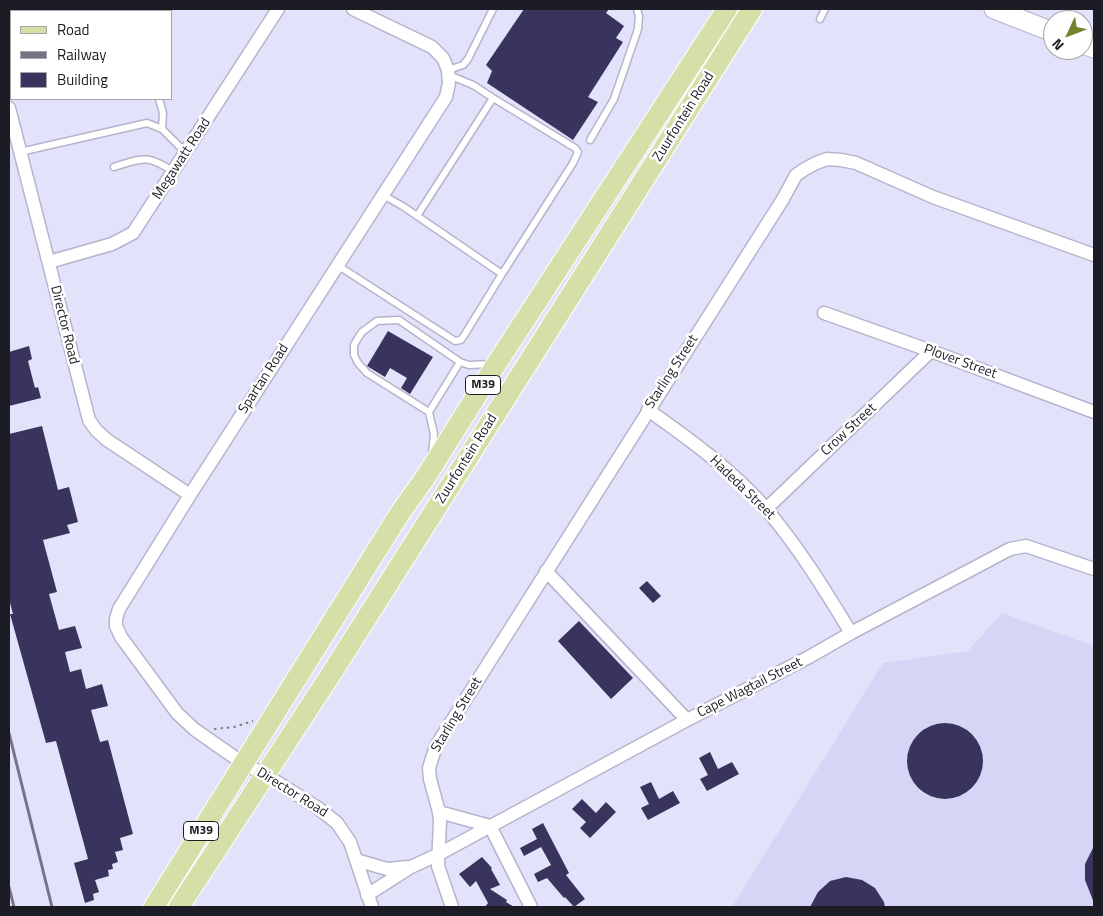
<!DOCTYPE html>
<style>
body{margin:0}
#map{position:relative;width:1103px;height:916px;overflow:hidden;background:#e3e2fb;font-family:"Titillium Web",sans-serif}
canvas{display:block}
.frame{position:absolute;inset:0;border:10px solid #1c1c25;pointer-events:none}
.legend{position:absolute;left:10px;top:10px;width:162px;height:90px;box-sizing:border-box;background:#fff;border:1px solid #a4a4a8;margin:0;padding:6px 9px;list-style:none;font-size:15px;color:#1c1c25}
.legend li{display:flex;align-items:center;gap:10px;height:25px}
.legend b{width:25px;border:1px solid #a4a4a8}
.north{position:absolute;left:1043px;top:10px;width:50px;height:50px;box-sizing:border-box;background:#fff;border:1px solid #a4a4a8;border-radius:50%;rotate:227deg;font-size:14px;font-weight:700;line-height:20px;text-align:center;color:#1c1c25}
.north::after{content:'';display:block;margin:auto;width:18px;height:22px;background:#728231;clip-path:polygon(50% 0,100% 100%,50% 72%,0 100%)}
</style>
<div id="map">
<canvas width="1103" height="916"></canvas>
<div class="frame"></div>
<ul class="legend">
<li><b style="height:6px;background:#d4e0a7"></b>Road</li>
<li><b style="height:6px;background:#757485"></b>Railway</li>
<li><b style="height:14px;background:#38345d"></b>Building</li>
</ul>
<div class="north">N</div>
</div>
<script>
const g = document.querySelector('canvas').getContext('2d');
g.lineJoin = 'round';
function fill(path, color) { g.fillStyle = color; g.fill(path, 'evenodd'); }
function trace(path, color, width, dash) { g.strokeStyle = color; g.lineWidth = width; g.lineCap = dash ? 'butt' : 'round'; g.setLineDash(dash || []); g.stroke(path); }
function label(font, color, halo, rows, align = 'center') {
  g.font = font + ' "Titillium Web",sans-serif'; g.lineWidth = 5; g.setLineDash([]); g.textBaseline = 'middle'; g.strokeStyle = halo; g.fillStyle = color; for (const [text, x, y, turn = 0] of rows) {
    g.save(); g.translate(x, y); g.rotate((+turn || 0) * Math.PI / 180); g.textAlign = isNaN(turn) ? turn : align; if (halo) g.strokeText(text, 0, 0); g.fillText(text, 0, 0); g.restore();
  }
}
const built = new Path2D(`
 M 1002,613 L 1094,646 L 1094,907 L 732,907 L 883,663 L 968,651 Z`);
const building = new Path2D(`
 M 524,9 L 609,9 L 606,13 L 624,26 L 616,38 L 623,42 L 588,97 L 598,102 L 573,140 L 487,83 L 492,71 L 486,65 Z
 M 388,331 L 433,357 L 410,394 L 401,388 L 407,378 L 390,368 L 385,377 L 367,366 Z
 M 29,346 L 32,359 L 28,361 L 35,388 L 38,387 L 41,398 L 9,406 L 9,352 Z
 M 42,426 L 58,490 L 69,487 L 78,522 L 67,525 L 70,533 L 43,540 L 57,592 L 49,594 L 59,630 L 75,626 L 82,648 L 65,652 L 70,672 L 81,669 L 86,689 L 102,684 L 108,706 L 91,710 L 100,742 L 108,740 L 133,834 L 120,838 L 123,850 L 115,852 L 118,862 L 112,864 L 113,869 L 108,870 L 109,876 L 95,880 L 99,892 L 93,894 L 94,900 L 85,903 L 74,863 L 88,859 L 56,741 L 46,743 L 10,614 L 13,614 L 9,599 L 9,434 Z
 M 647,581 L 661,596 L 653,603 L 639,588 Z
 M 579,621 L 633,678 L 611,699 L 558,641 Z
 M907 761a38 38 0 1 1 76 0a38 38 0 1 1-76 0Z
 M 710,752 L 718,769 L 732,762 L 739,774 L 707,791 L 700,779 L 708,775 L 699,758 Z
 M 651,782 L 659,799 L 673,791 L 680,803 L 648,820 L 641,808 L 649,804 L 640,787 Z
 M 582,799 L 596,813 L 606,802 L 616,812 L 590,838 L 580,828 L 586,822 L 572,809 Z
 M 543,823 L 569,873 L 566,875 L 585,899 L 574,907 L 565,897 L 564,898 L 547,878 L 538,882 L 534,874 L 551,865 L 541,847 L 524,856 L 520,848 L 537,839 L 532,829 Z
 M 1094,846 L 1094,903 L 1085,880 L 1085,864 Z
 M 482,857 L 492,868 L 491,869 L 500,885 L 490,889 L 507,900 L 506,902 L 514,907 L 485,907 L 488,903 L 476,881 L 470,887 L 459,874 Z
 M 846,877 L 862,880 L 875,888 L 884,902 L 885,907 L 810,907 L 818,892 L 830,881 Z`);
const path = new Path2D(`
 M 214,729 L 234,727 L 253,721`);
const lane = new Path2D(`
 M 820,19 L 825,9
 M 448,70 L 463,65 L 468,59 L 493,9
 M 449,75 L 473,85 L 493,98
 M 159,99 L 163,113 L 162,129
 M 590,140 L 614,99 L 638,29 L 639,16 L 637,9
 M 20,152 L 147,123 L 162,129 L 186,153
 M 114,167 C 143,158 147,154 174,172
 M 417,216 L 493,98 L 575,148 L 578,152 L 573,163 L 502,274
 M 337,265 L 455,341 L 461,340 L 465,334 L 502,274 L 404,207 L 383,195
 M 429,412 L 460,362
 M 432,453 L 434,434 L 429,412 L 367,373 L 358,363 L 354,355 L 354,345 L 358,338 L 362,332 L 377,321 L 399,320 L 460,362 L 469,365 L 492,364`);
const street = new Path2D(`
 M 353,9 L 432,47 L 443,58 L 448,70 L 449,83 L 446,97 L 190,495 L 119,609 L 116,619 L 116,626 L 121,637 L 177,713 L 194,729 L 211,741 L 244,764 L 266,775 L 318,808 L 337,823 L 350,842 L 372,907
 M 9,108 L 89,420 L 96,430 L 107,440 L 190,495
 M 49,262 L 112,244 L 133,233 L 278,9
 M 824,313 L 931,351 L 1094,412
 M 648,410 C 688,438 736,473 767,510 C 799,548 825,590 851,633
 M 766,509 L 931,351
 M 546,571 L 687,720
 M 439,812 L 490,826 L 531,907
 M 356,860 L 387,869 L 408,867
 M 367,895 L 411,867 L 439,854 L 687,720 L 809,657 L 851,633 L 1010,549 L 1026,546 L 1094,569
 M 452,907 L 438,866 L 440,821 L 439,812 L 430,779 L 429,768 L 436,746 L 783,199 L 796,175 L 805,169 L 816,163 L 827,159 L 841,160 L 856,163 L 933,197 L 1094,255`);
const secondary = new Path2D(`
 M 994,9 L 1053,32
 M 1083,44 L 1094,48`);
const primary = new Path2D(`
 M 154,907 L 400,513 L 425,478 L 497,363 L 727,9
 M 179,907 L 333,671 L 752,9`);
const rail = new Path2D(`
 M 9,733 L 52,907
 M 9,887 L 14,907`);
const shields = [
 [483,385,35],
 [201,831,35]
];
const shieldNames = [
 ["M39",483,385],
 ["M39",201,831]
];
const streetNames = [
 ["Zuurfontein Road",684,117,-58],
 ["Megawatt Road",182,159,-57],
 ["Director Road",64,325,76],
 ["Plover Street",960,362,20],
 ["Starling Street",672,372,-57],
 ["Spartan Road",264,379,-57],
 ["Crow Street",849,430,-43],
 ["Zuurfontein Road",467,459,-58],
 ["Hadeda Street",742,488,44],
 ["Cape Wagtail Street",750,688,-27],
 ["Starling Street",457,715,-59],
 ["Director Road",292,793,32]
];
fill(built, '#d6d5f5');
fill(building, '#38345d');
trace(lane, '#b5b4cc', 9);
trace(street, '#b5b4cc', 15);
trace(secondary, '#b5b4cc', 21);
trace(primary, '#fff', 22);
trace(path, '#7f7e8f', 2, [2.5, 4]);
trace(lane, '#fff', 6);
trace(street, '#fff', 12);
trace(secondary, '#fff', 19);
trace(primary, '#d4e0a7', 20);
trace(rail, '#757485', 3);
for (const [x, y, w] of shields) { const box = new Path2D(); box.roundRect(x - w / 2, y - 9.5, w, 19, 4); g.fillStyle = '#fff'; g.fill(box); trace(box, '#1c1c25', 1); }
label('bold 12px', '#1c1c25', null, shieldNames);
label('14px', '#1c1c25', '#fff', streetNames);
</script>
